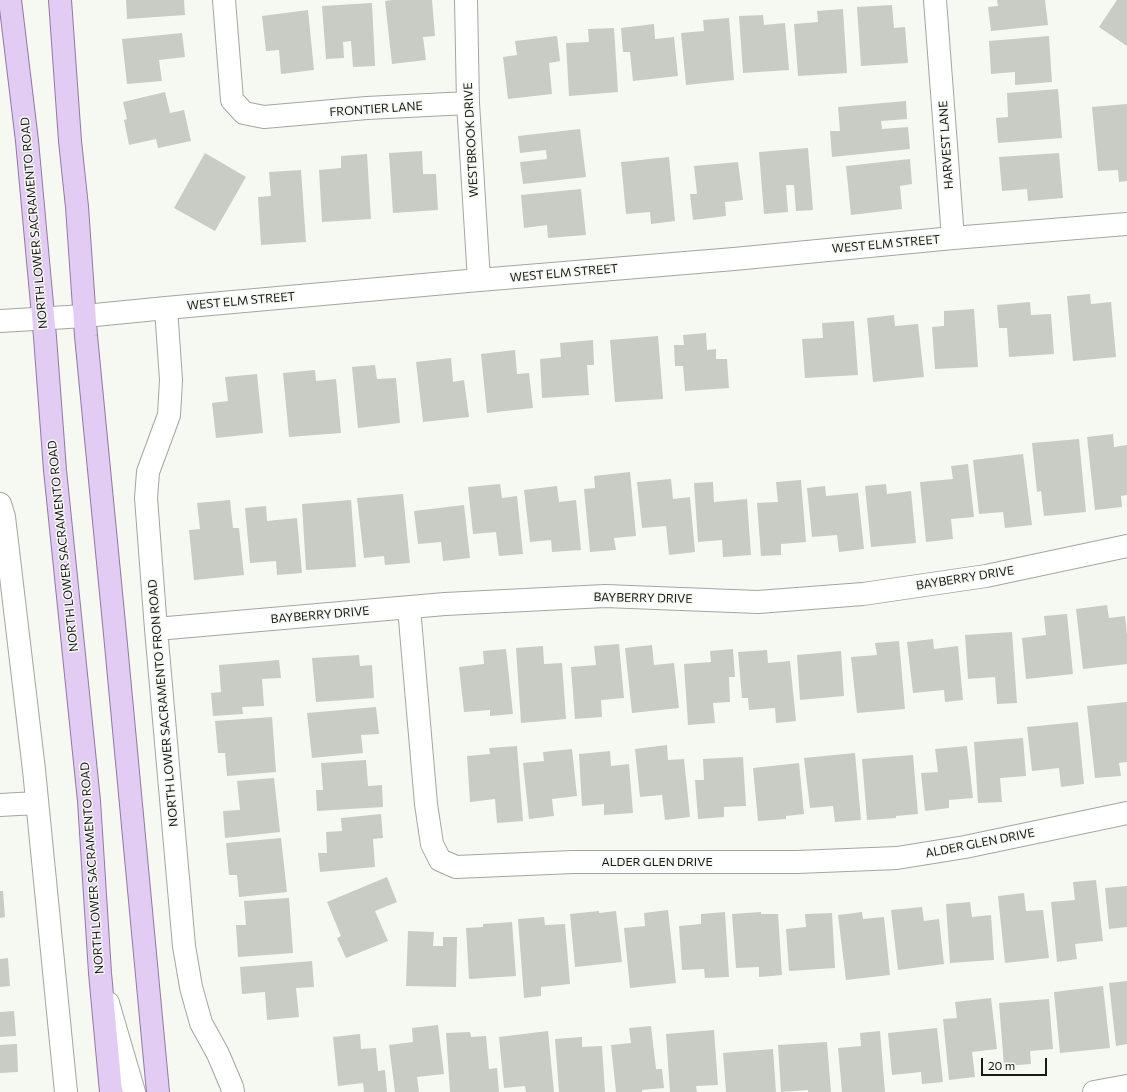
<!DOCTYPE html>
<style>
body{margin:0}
#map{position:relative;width:1127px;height:1092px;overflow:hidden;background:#f6f9f2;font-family:Commissioner,sans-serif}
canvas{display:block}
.scale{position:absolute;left:981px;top:1058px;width:66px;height:18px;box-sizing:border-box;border:2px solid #191a18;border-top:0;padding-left:5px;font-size:12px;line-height:14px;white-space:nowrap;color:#191a18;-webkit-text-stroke:3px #f6f9f2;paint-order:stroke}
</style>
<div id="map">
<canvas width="1127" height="1092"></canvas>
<div class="scale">20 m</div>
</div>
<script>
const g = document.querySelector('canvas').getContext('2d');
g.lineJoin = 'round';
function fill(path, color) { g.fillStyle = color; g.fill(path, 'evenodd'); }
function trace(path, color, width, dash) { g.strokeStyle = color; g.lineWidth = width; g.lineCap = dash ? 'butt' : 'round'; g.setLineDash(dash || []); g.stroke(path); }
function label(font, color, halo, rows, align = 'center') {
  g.font = font + ' Commissioner,sans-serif'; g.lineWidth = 3; g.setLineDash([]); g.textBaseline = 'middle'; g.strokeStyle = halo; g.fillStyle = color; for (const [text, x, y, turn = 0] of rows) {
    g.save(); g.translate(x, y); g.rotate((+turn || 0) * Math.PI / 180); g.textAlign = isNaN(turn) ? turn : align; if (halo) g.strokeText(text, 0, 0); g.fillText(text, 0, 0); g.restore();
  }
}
const building = new Path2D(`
 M 126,0 L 184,0 L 185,15 L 127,19 Z
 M 392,0 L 432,0 L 435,36 L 423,37 L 426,60 L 392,64 L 385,1 Z
 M 997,0 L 1045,0 L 1048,25 L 991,31 L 988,7 L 998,6 Z
 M 1117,0 L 1127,0 L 1127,46 L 1099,27 Z
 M 372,3 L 375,66 L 353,67 L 351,41 L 343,42 L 344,58 L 326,59 L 322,6 Z
 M 892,5 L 894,28 L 905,27 L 908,63 L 861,66 L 857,7 Z
 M 843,9 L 847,73 L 798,76 L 794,24 L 818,22 L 817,11 Z
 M 308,10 L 314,70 L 281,74 L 279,50 L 266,51 L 262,16 Z
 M 763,15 L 764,25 L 785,23 L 789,70 L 743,73 L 739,16 Z
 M 729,18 L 734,80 L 686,85 L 681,33 L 704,31 L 703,20 Z
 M 654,24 L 655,39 L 674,37 L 678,76 L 633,81 L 630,52 L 623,52 L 621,28 Z
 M 614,28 L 618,92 L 569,96 L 566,43 L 589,42 L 588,29 Z
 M 182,33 L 185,57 L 159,60 L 162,81 L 127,84 L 122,39 Z
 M 557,36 L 560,61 L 549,63 L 552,94 L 508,99 L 503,57 L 517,55 L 515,41 Z
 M 1049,36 L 1052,82 L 1015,85 L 1015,72 L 991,74 L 989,41 Z
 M 1058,89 L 1062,138 L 998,143 L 996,118 L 1008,117 L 1007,93 Z
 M 165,92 L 170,113 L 184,110 L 191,141 L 158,148 L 156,139 L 129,145 L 124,120 L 127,119 L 123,102 Z
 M 906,101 L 907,119 L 881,121 L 882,129 L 908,127 L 910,149 L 832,157 L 830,131 L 840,131 L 838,107 Z
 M 1127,104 L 1127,181 L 1119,182 L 1118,170 L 1098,171 L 1092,107 Z
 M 580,129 L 586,177 L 523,184 L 520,162 L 547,159 L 546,150 L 520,153 L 518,136 Z
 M 808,148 L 813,210 L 796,211 L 794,185 L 786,185 L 788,212 L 764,214 L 759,152 Z
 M 422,151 L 423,174 L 436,174 L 438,210 L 393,213 L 389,153 Z
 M 205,153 L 246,177 L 215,231 L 174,208 Z
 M 1059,153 L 1063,198 L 1028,201 L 1027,189 L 1002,191 L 999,157 Z
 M 367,154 L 371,219 L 322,222 L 319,170 L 341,168 L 341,156 Z
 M 669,157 L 675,221 L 651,224 L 650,212 L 626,214 L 621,162 Z
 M 910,159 L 912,184 L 900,186 L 902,209 L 851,215 L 846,166 Z
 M 738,162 L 743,200 L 725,202 L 726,216 L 693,220 L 690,194 L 697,194 L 694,166 Z
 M 301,170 L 306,242 L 261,245 L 258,197 L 271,196 L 269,172 Z
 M 581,189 L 586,235 L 548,238 L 547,225 L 524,228 L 521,195 Z
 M 1090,294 L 1091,304 L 1111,302 L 1116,357 L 1073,361 L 1067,296 Z
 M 1030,302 L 1031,315 L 1051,314 L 1054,354 L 1009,357 L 1007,328 L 999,328 L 997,305 Z
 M 974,309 L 978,367 L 935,369 L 932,327 L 944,326 L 944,311 Z
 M 894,315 L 895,326 L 918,324 L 924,377 L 873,382 L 867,318 Z
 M 854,321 L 858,375 L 805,378 L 802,339 L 823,338 L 822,323 Z
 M 706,333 L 707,350 L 716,349 L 716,359 L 727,359 L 729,388 L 685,391 L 683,366 L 675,366 L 674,345 L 684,345 L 683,335 Z
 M 658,336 L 663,399 L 615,402 L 610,340 Z
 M 593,340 L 594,365 L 587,365 L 589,395 L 542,398 L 540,359 L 561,357 L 560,343 Z
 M 515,350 L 517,374 L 529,373 L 533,408 L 487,413 L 481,354 Z
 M 451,358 L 453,382 L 464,380 L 469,417 L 423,422 L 416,362 Z
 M 375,365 L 377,379 L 396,378 L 400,423 L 358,428 L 352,367 Z
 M 315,370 L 316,381 L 336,379 L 341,433 L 289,437 L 283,373 Z
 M 257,374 L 263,433 L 216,438 L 212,403 L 228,401 L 225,377 Z
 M 1113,434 L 1114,447 L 1127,445 L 1127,495 L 1121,496 L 1122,507 L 1095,510 L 1087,437 Z
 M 1079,439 L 1086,512 L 1044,516 L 1041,491 L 1037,492 L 1032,443 Z
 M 1023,454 L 1032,525 L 1005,528 L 1003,512 L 979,514 L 973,460 Z
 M 968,464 L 974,517 L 951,519 L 953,539 L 926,542 L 920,482 L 953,479 L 951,466 Z
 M 630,472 L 636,536 L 614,538 L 616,550 L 590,552 L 584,489 L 595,488 L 594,476 Z
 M 671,479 L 673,499 L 690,497 L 695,552 L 669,555 L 666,526 L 642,528 L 637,482 Z
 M 801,480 L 806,542 L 781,544 L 781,555 L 761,556 L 757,503 L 778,502 L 776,482 Z
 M 713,482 L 714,502 L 747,499 L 751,555 L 723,557 L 722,540 L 698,542 L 694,483 Z
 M 500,484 L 502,498 L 517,496 L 523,554 L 499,556 L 496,532 L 473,534 L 468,487 Z
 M 886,484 L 887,494 L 911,491 L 916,543 L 871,547 L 865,486 Z
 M 557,486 L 559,502 L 576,500 L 581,550 L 552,552 L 551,540 L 530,542 L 524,490 Z
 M 825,486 L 826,496 L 858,493 L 864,549 L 839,552 L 837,535 L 812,537 L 807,488 Z
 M 403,494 L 410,563 L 385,565 L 384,556 L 364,558 L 357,498 Z
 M 230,500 L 233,528 L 239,528 L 244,575 L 194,580 L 189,530 L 200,529 L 197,503 Z
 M 351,500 L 356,567 L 306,570 L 302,504 Z
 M 464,505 L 470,558 L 443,561 L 441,542 L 418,544 L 414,511 Z
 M 266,506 L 267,521 L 297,518 L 302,573 L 277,575 L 276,561 L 250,563 L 245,508 Z
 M 1107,605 L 1109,618 L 1125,616 L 1127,634 L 1127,664 L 1083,669 L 1076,609 Z
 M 1067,614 L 1073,674 L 1026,679 L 1022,638 L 1046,635 L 1044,616 Z
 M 1012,632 L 1017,703 L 997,704 L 995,677 L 968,679 L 965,635 Z
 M 933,639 L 934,649 L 958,646 L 963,700 L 945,702 L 944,690 L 913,693 L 907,642 Z
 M 899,641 L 905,709 L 857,713 L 851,657 L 877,655 L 875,643 Z
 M 619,644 L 624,698 L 601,700 L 602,717 L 575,719 L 571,667 L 596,665 L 594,646 Z
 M 652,645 L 654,665 L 674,663 L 679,708 L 632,713 L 625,648 Z
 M 543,646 L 544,664 L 562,663 L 566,719 L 521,723 L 516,648 Z
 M 506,649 L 513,714 L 490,716 L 490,710 L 464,712 L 459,667 L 484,664 L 483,651 Z
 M 733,649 L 735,677 L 729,677 L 730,702 L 713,703 L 715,723 L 688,725 L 684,664 L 711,662 L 710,651 Z
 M 767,650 L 768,663 L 790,661 L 796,721 L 776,723 L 775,708 L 749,710 L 748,698 L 742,698 L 738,652 Z
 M 841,651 L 844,696 L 800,700 L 797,655 Z
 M 359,655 L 360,666 L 372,665 L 374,698 L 316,702 L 312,658 Z
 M 279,660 L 281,678 L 262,679 L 264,706 L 242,707 L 243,714 L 213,716 L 211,693 L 221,692 L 219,665 Z
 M 1127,702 L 1127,762 L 1119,763 L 1121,776 L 1095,778 L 1087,706 Z
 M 376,707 L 379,734 L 361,735 L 363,753 L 312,758 L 307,713 Z
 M 272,717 L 276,772 L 227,776 L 225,753 L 218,753 L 215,721 Z
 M 1078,722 L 1084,784 L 1061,787 L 1059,768 L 1032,771 L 1027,727 Z
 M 1023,738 L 1026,776 L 1000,778 L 1002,802 L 978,803 L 974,742 Z
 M 667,745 L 668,760 L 684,759 L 690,817 L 665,820 L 662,795 L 640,797 L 635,749 Z
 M 517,746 L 523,821 L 497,823 L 495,799 L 470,802 L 467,756 L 490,754 L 489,748 Z
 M 967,746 L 973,798 L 949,800 L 949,808 L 925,811 L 921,773 L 938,772 L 935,749 Z
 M 572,749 L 577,796 L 552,799 L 554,816 L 529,819 L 523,763 L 544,761 L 543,752 Z
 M 610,751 L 611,766 L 629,764 L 633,813 L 604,815 L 604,804 L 582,806 L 579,754 Z
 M 855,753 L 861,820 L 835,822 L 833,806 L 810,808 L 804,758 Z
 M 913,755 L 918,814 L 896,816 L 896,818 L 867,820 L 862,759 Z
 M 743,757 L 746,806 L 724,807 L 724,817 L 698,819 L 695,780 L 704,780 L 703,759 Z
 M 366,760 L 368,786 L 382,785 L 383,807 L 317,811 L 316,790 L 323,790 L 321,763 Z
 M 799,763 L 804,814 L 786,816 L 786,819 L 758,821 L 753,768 Z
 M 274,778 L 280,832 L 225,838 L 223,811 L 240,810 L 237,781 Z
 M 381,814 L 383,838 L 373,839 L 375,867 L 320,872 L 318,853 L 327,853 L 326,832 L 342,831 L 341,818 Z
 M 281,838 L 287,892 L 239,897 L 237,875 L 229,875 L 226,843 Z
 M 387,877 L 397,902 L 375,911 L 388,941 L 346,958 L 337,938 L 341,936 L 327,902 Z
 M 1096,880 L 1103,941 L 1075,944 L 1077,959 L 1057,962 L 1051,902 L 1075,900 L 1073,882 Z
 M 1127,886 L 1127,927 L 1109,929 L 1105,888 Z
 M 0,891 L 3,891 L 5,917 L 0,918 Z
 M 1024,893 L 1026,911 L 1043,910 L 1049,958 L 1005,963 L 998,896 Z
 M 289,898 L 293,953 L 238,957 L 236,925 L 246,925 L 244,901 Z
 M 970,902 L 972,917 L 991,915 L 994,960 L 950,963 L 946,904 Z
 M 922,907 L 924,921 L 939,919 L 944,964 L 898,970 L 891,910 Z
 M 668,910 L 676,983 L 630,988 L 624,928 L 645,926 L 644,913 Z
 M 599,911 L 599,913 L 616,911 L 622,962 L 575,967 L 570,914 Z
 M 725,912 L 729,977 L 705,978 L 704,969 L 682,970 L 679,926 L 701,924 L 701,914 Z
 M 761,912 L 761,914 L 778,914 L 782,975 L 759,977 L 759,967 L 736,968 L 732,914 Z
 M 862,912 L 863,919 L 884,917 L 890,975 L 846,980 L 838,915 Z
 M 832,913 L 835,968 L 789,971 L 786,929 L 806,927 L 805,914 Z
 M 544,917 L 545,925 L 565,924 L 570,984 L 541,987 L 541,996 L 524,998 L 518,919 Z
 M 512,922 L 516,976 L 469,979 L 466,928 L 483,927 L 483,924 Z
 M 408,931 L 434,932 L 433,946 L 443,946 L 443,937 L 457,937 L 456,987 L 406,986 Z
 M 8,958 L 10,986 L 0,987 L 0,959 Z
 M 312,961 L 314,987 L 296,988 L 299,1017 L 267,1020 L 265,992 L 242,994 L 240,967 Z
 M 1127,981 L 1127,1044 L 1116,1046 L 1109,983 Z
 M 1103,986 L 1110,1048 L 1060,1053 L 1054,992 Z
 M 991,998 L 997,1049 L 972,1052 L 975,1077 L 949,1080 L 943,1019 L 957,1018 L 955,1002 Z
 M 1049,999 L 1053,1049 L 1030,1051 L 1031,1064 L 1004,1066 L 999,1003 Z
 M 14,1011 L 16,1036 L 0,1037 L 0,1012 Z
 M 438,1025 L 444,1074 L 417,1077 L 419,1092 L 395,1092 L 389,1045 L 413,1042 L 412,1028 Z
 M 651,1026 L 656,1069 L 662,1069 L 664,1088 L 642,1090 L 642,1092 L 616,1092 L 611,1045 L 631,1043 L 629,1028 Z
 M 937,1028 L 943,1082 L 922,1084 L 921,1072 L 892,1075 L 888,1033 Z
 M 714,1030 L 718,1085 L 696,1086 L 697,1092 L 670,1092 L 666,1034 Z
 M 548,1031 L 554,1092 L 526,1092 L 525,1086 L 504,1088 L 499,1037 Z
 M 880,1031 L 885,1092 L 842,1092 L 838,1048 L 861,1046 L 860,1033 Z
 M 470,1032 L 471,1037 L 486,1036 L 489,1069 L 497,1068 L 499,1092 L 450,1092 L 446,1033 Z
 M 360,1034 L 361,1049 L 376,1048 L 378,1071 L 385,1070 L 387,1092 L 364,1092 L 363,1083 L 338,1086 L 333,1037 Z
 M 582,1037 L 582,1047 L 602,1046 L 605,1092 L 559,1092 L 555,1039 Z
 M 827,1042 L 831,1092 L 808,1092 L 808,1090 L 781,1092 L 778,1045 Z
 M 17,1044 L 18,1072 L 0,1073 L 0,1045 Z
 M 773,1049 L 776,1092 L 726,1092 L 723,1053 Z`);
const minor = new Path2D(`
 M 224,0 L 232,100 L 244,113 L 264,117 L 367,108 L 468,103
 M 466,0 L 468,103 L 479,280
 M 935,0 L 953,238
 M 166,308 L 171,380 L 169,415 L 148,472 L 146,498 L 156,629 L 184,946 L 191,987 L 201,1023 L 218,1054 L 232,1087 L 233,1092
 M 0,321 L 85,316 L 166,308 L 479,280 L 734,259 L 953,238 L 1127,224
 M 0,504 L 4,517 L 34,770 L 66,1092
 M 409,608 L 426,804 L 432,844 L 440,860 L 456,867 L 573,862 L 797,862 L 897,858 L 965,847 L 1127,813
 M 156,629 L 445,604 L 605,596 L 758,602 L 863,594 L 986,576 L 1127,546
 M 0,805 L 36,803
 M 108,1003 L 134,1092
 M 1094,1092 L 1127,1086`);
const major = new Path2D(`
 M 10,0 L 27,141 L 45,337 L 55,470 L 89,801 L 100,973 L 111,1092
 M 60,0 L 70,141 L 77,207 L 86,336 L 115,634 L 158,1092`);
const streetNames = [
 ["FRONTIER LANE",376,109,-4],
 ["WESTBROOK DRIVE",471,140,-93],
 ["HARVEST LANE",946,145,-94],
 ["NORTH LOWER SACRAMENTO ROAD",34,223,-95],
 ["WEST ELM STREET",886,244,-5],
 ["WEST ELM STREET",564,273,-5],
 ["WEST ELM STREET",241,301,-5],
 ["NORTH LOWER SACRAMENTO ROAD",63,546,-96],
 ["BAYBERRY DRIVE",965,578,-9],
 ["BAYBERRY DRIVE",643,598,1],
 ["BAYBERRY DRIVE",320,615,-5],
 ["NORTH LOWER SACRAMENTO FRON ROAD",163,703,-95],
 ["ALDER GLEN DRIVE",980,843,-11],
 ["ALDER GLEN DRIVE",657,862],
 ["NORTH LOWER SACRAMENTO ROAD",92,868,-94]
];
fill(building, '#c9cbc5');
trace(minor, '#a3a6a0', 24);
trace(major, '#9178a2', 24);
trace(minor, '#fff', 22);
trace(major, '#e3ccf4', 22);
label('12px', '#191a18', '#f6f9f2', streetNames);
</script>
